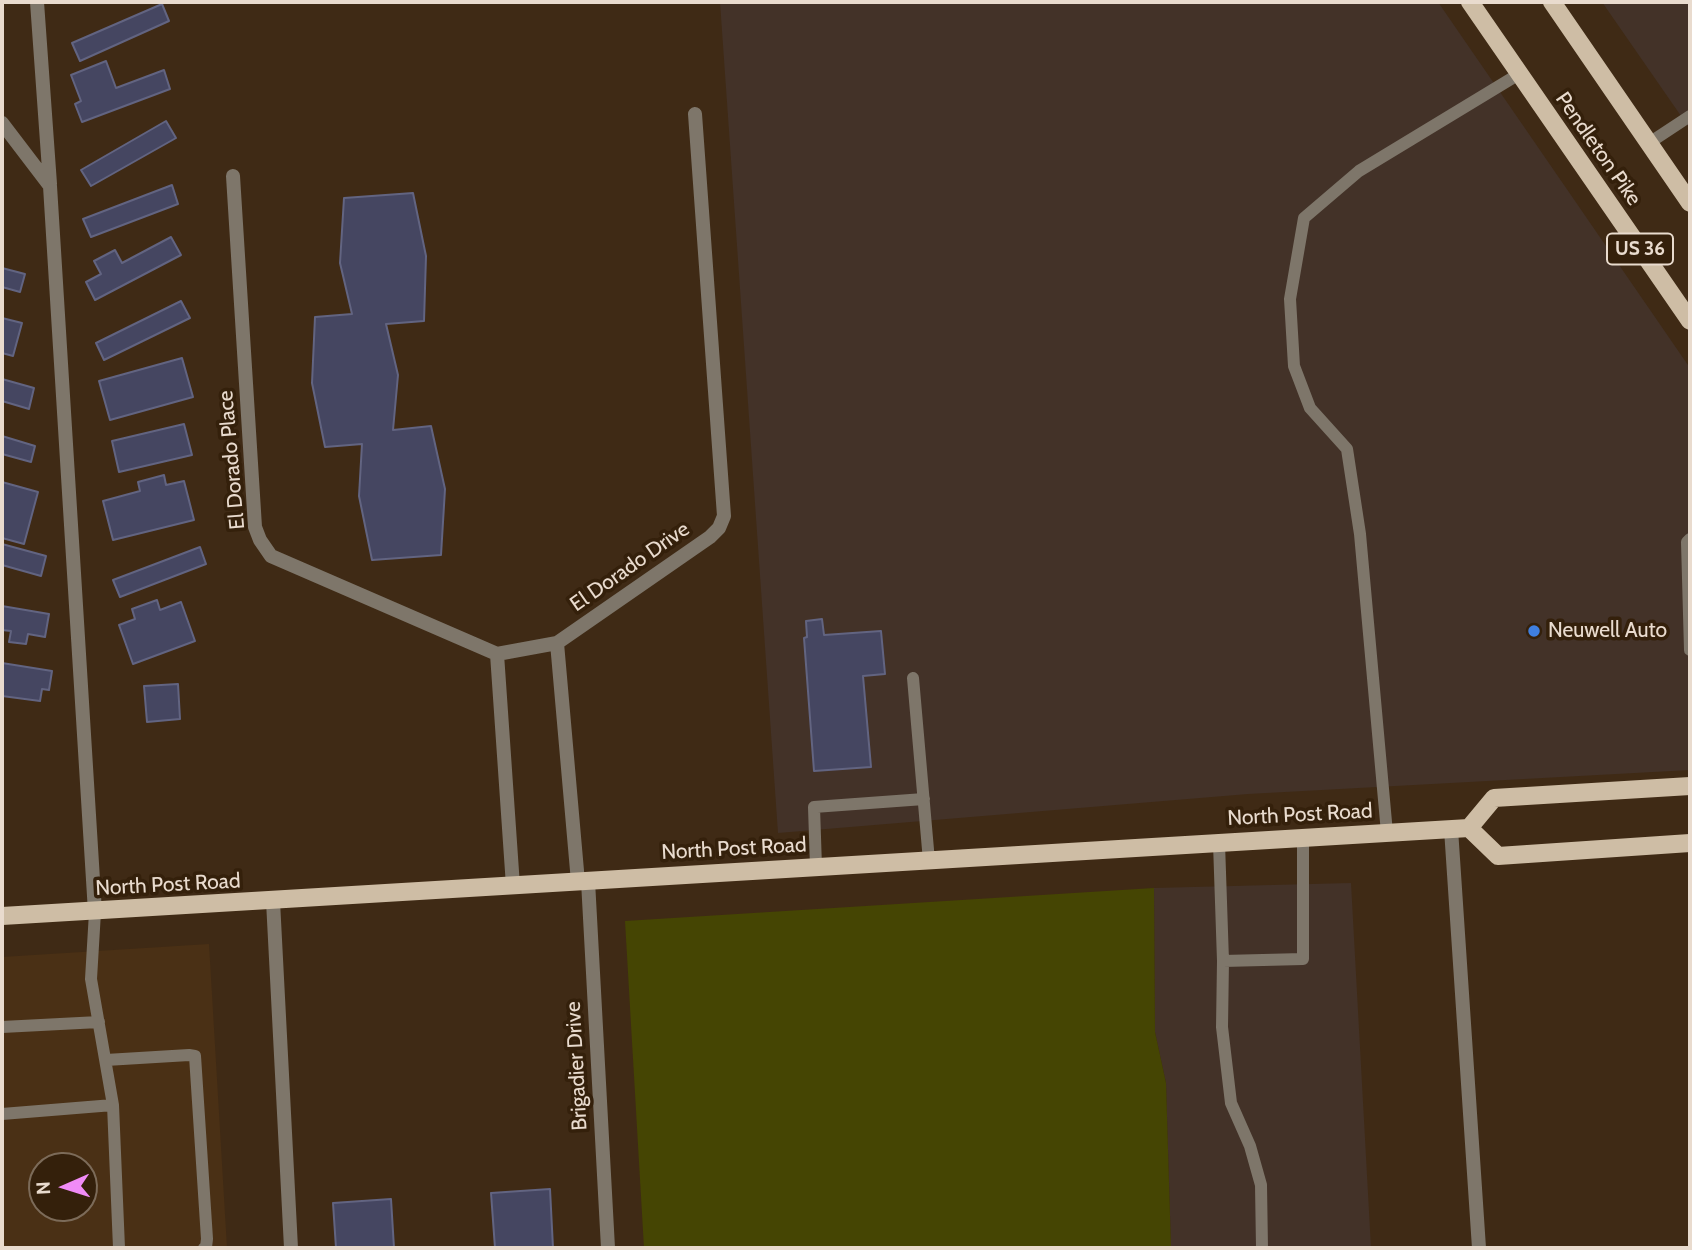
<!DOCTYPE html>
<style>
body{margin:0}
#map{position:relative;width:1692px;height:1250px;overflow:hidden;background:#3f2a15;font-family:Cabin,sans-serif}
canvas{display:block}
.frame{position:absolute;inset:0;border:4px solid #e9dbce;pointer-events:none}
.north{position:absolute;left:28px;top:1152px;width:70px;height:70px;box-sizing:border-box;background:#34200b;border:2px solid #7c6b59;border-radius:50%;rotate:267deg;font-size:19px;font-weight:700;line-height:28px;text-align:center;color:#e9dbce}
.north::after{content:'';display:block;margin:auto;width:24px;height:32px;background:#f08bf6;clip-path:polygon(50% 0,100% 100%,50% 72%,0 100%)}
</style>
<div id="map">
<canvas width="1692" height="1250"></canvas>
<div class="frame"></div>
<div class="north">N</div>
</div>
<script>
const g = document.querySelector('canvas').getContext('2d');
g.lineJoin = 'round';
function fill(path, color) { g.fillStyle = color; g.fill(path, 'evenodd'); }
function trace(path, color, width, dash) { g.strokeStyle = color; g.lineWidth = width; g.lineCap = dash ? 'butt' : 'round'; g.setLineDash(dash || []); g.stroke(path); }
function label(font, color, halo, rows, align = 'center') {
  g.font = font + ' Cabin,sans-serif'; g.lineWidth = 7; g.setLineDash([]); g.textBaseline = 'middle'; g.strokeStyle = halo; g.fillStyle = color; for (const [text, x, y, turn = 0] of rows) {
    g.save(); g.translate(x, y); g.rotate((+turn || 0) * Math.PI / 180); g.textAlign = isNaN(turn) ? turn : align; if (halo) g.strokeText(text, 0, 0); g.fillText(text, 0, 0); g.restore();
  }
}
const built = new Path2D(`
 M 209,944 L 227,1248 L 2,1248 L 2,957 ZM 42,1166 L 84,1166 L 84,1208 L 42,1208 Z`);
const industrial = new Path2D(`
 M 720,2 L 1438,2 L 1690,368 L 1690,770 L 1248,794 L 778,833 Z
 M 1602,2 L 1690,2 L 1690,129 Z
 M 1351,883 L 1371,1248 L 1171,1248 L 1166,1083 L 1155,1032 L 1154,888 Z`);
const green = new Path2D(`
 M 1154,888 L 1155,1032 L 1166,1083 L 1171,1248 L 644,1248 L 625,921 Z`);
const building = new Path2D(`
 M 162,4 L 169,21 L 80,61 L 72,43 Z
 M 106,61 L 116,88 L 164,70 L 170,89 L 82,122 L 75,104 L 81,101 L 71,75 Z
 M 166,121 L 176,138 L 91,186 L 81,170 Z
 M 172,185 L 178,204 L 91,237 L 83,219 Z
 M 413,193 L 426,256 L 424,321 L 386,324 L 398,375 L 393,430 L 431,426 L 445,489 L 441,555 L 372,560 L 359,496 L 362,444 L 325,447 L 312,383 L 315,317 L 352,314 L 340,263 L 344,198 Z
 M 171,237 L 181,255 L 95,300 L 86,282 L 101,274 L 94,261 L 115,250 L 122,263 Z
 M 2,268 L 25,274 L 20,292 L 2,287 Z
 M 181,301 L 190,318 L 104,360 L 96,343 Z
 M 2,318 L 22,323 L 13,356 L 2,353 Z
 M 182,358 L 193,397 L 110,420 L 99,381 Z
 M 2,379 L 34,388 L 29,409 L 2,401 Z
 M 184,424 L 192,455 L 119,472 L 112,441 Z
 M 2,436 L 35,446 L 31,462 L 2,454 Z
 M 164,475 L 166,485 L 184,481 L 194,520 L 113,540 L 103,501 L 140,491 L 138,482 Z
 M 2,482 L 38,492 L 24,544 L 2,538 Z
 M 2,544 L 46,556 L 41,576 L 2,565 Z
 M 200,547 L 206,564 L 120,597 L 113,580 Z
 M 157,600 L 160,610 L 181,602 L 195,641 L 133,664 L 119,625 L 135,619 L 132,609 Z
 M 2,606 L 49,614 L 45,637 L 28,634 L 26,644 L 9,642 L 11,631 L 2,630 Z
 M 822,619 L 824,635 L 881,631 L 885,674 L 863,676 L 871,767 L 814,771 L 804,638 L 807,637 L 806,621 Z
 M 2,663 L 52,671 L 49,690 L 42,689 L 40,701 L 2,696 Z
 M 178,684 L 180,719 L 147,722 L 144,686 Z
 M 550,1189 L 553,1248 L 495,1248 L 491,1193 Z
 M 391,1199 L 394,1248 L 336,1248 L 333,1203 Z`);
const lane = new Path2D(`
 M 1649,143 L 1690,116
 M 1690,539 L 1687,542 L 1690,650
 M 913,678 L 929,861
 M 1387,833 L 1360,534 L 1347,449 L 1310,408 L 1294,366 L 1290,299 L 1304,218 L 1359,171 L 1519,74
 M 1219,843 L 1223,961 L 1303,959 L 1303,838
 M 816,867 L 814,807 L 924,799
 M 95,912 L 91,979 L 113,1105 L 119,1248
 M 1223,961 L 1222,1027 L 1231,1103 L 1250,1146 L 1261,1185 L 1262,1248
 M 2,1027 L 99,1022
 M 106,1060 L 189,1055 L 195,1056 L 207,1239 L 206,1247 L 204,1248
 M 2,1114 L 113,1105`);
const street = new Path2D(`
 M 37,2 L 50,184
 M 2,123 L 50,186 L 95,912
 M 233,176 L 255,527 L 260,540 L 271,556 L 497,654 L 557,643 L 710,537 L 719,528 L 724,516 L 695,114
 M 557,643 L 578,882
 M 497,654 L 513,886
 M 1451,829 L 1479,1248
 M 588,881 L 608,1248
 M 273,901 L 291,1248`);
const primary = new Path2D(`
 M 1470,2 L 1690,321
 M 1552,2 L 1690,203
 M 1469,828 L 1494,798 L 1690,786
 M 2,916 L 1469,828 L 1498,856 L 1690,843`);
const markers = [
 [1534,631,7,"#3f7fe0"]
];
const shields = [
 [1640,249,66]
];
const shieldNames = [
 ["US 36",1640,249]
];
const streetNames = [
 ["Pendleton Pike",1598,149,55],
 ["El Dorado Place",232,460,-95],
 ["El Dorado Drive",630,567,-35],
 ["North Post Road",1300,815,-3],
 ["North Post Road",734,849,-3],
 ["North Post Road",168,885,-3],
 ["Brigadier Drive",577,1066,-93]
];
const poiNames = [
 ["Neuwell Auto",1548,631]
];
fill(built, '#4a3015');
fill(industrial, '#433228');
fill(green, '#454503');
fill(building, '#454661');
trace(building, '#626481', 2);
trace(lane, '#7e766a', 12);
trace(street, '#7e766a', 14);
trace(primary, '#cebda5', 18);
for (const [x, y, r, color] of markers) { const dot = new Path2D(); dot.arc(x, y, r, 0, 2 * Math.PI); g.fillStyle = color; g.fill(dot); trace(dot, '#34200b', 2.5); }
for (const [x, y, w] of shields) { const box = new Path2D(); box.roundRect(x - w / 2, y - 15.5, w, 31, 5); g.fillStyle = '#34200b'; g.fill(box); trace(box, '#e9dbce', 2); }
label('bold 19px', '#e9dbce', null, shieldNames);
label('21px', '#e9dbce', '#34200b', streetNames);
label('21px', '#e9dbce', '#34200b', poiNames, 'left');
</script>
